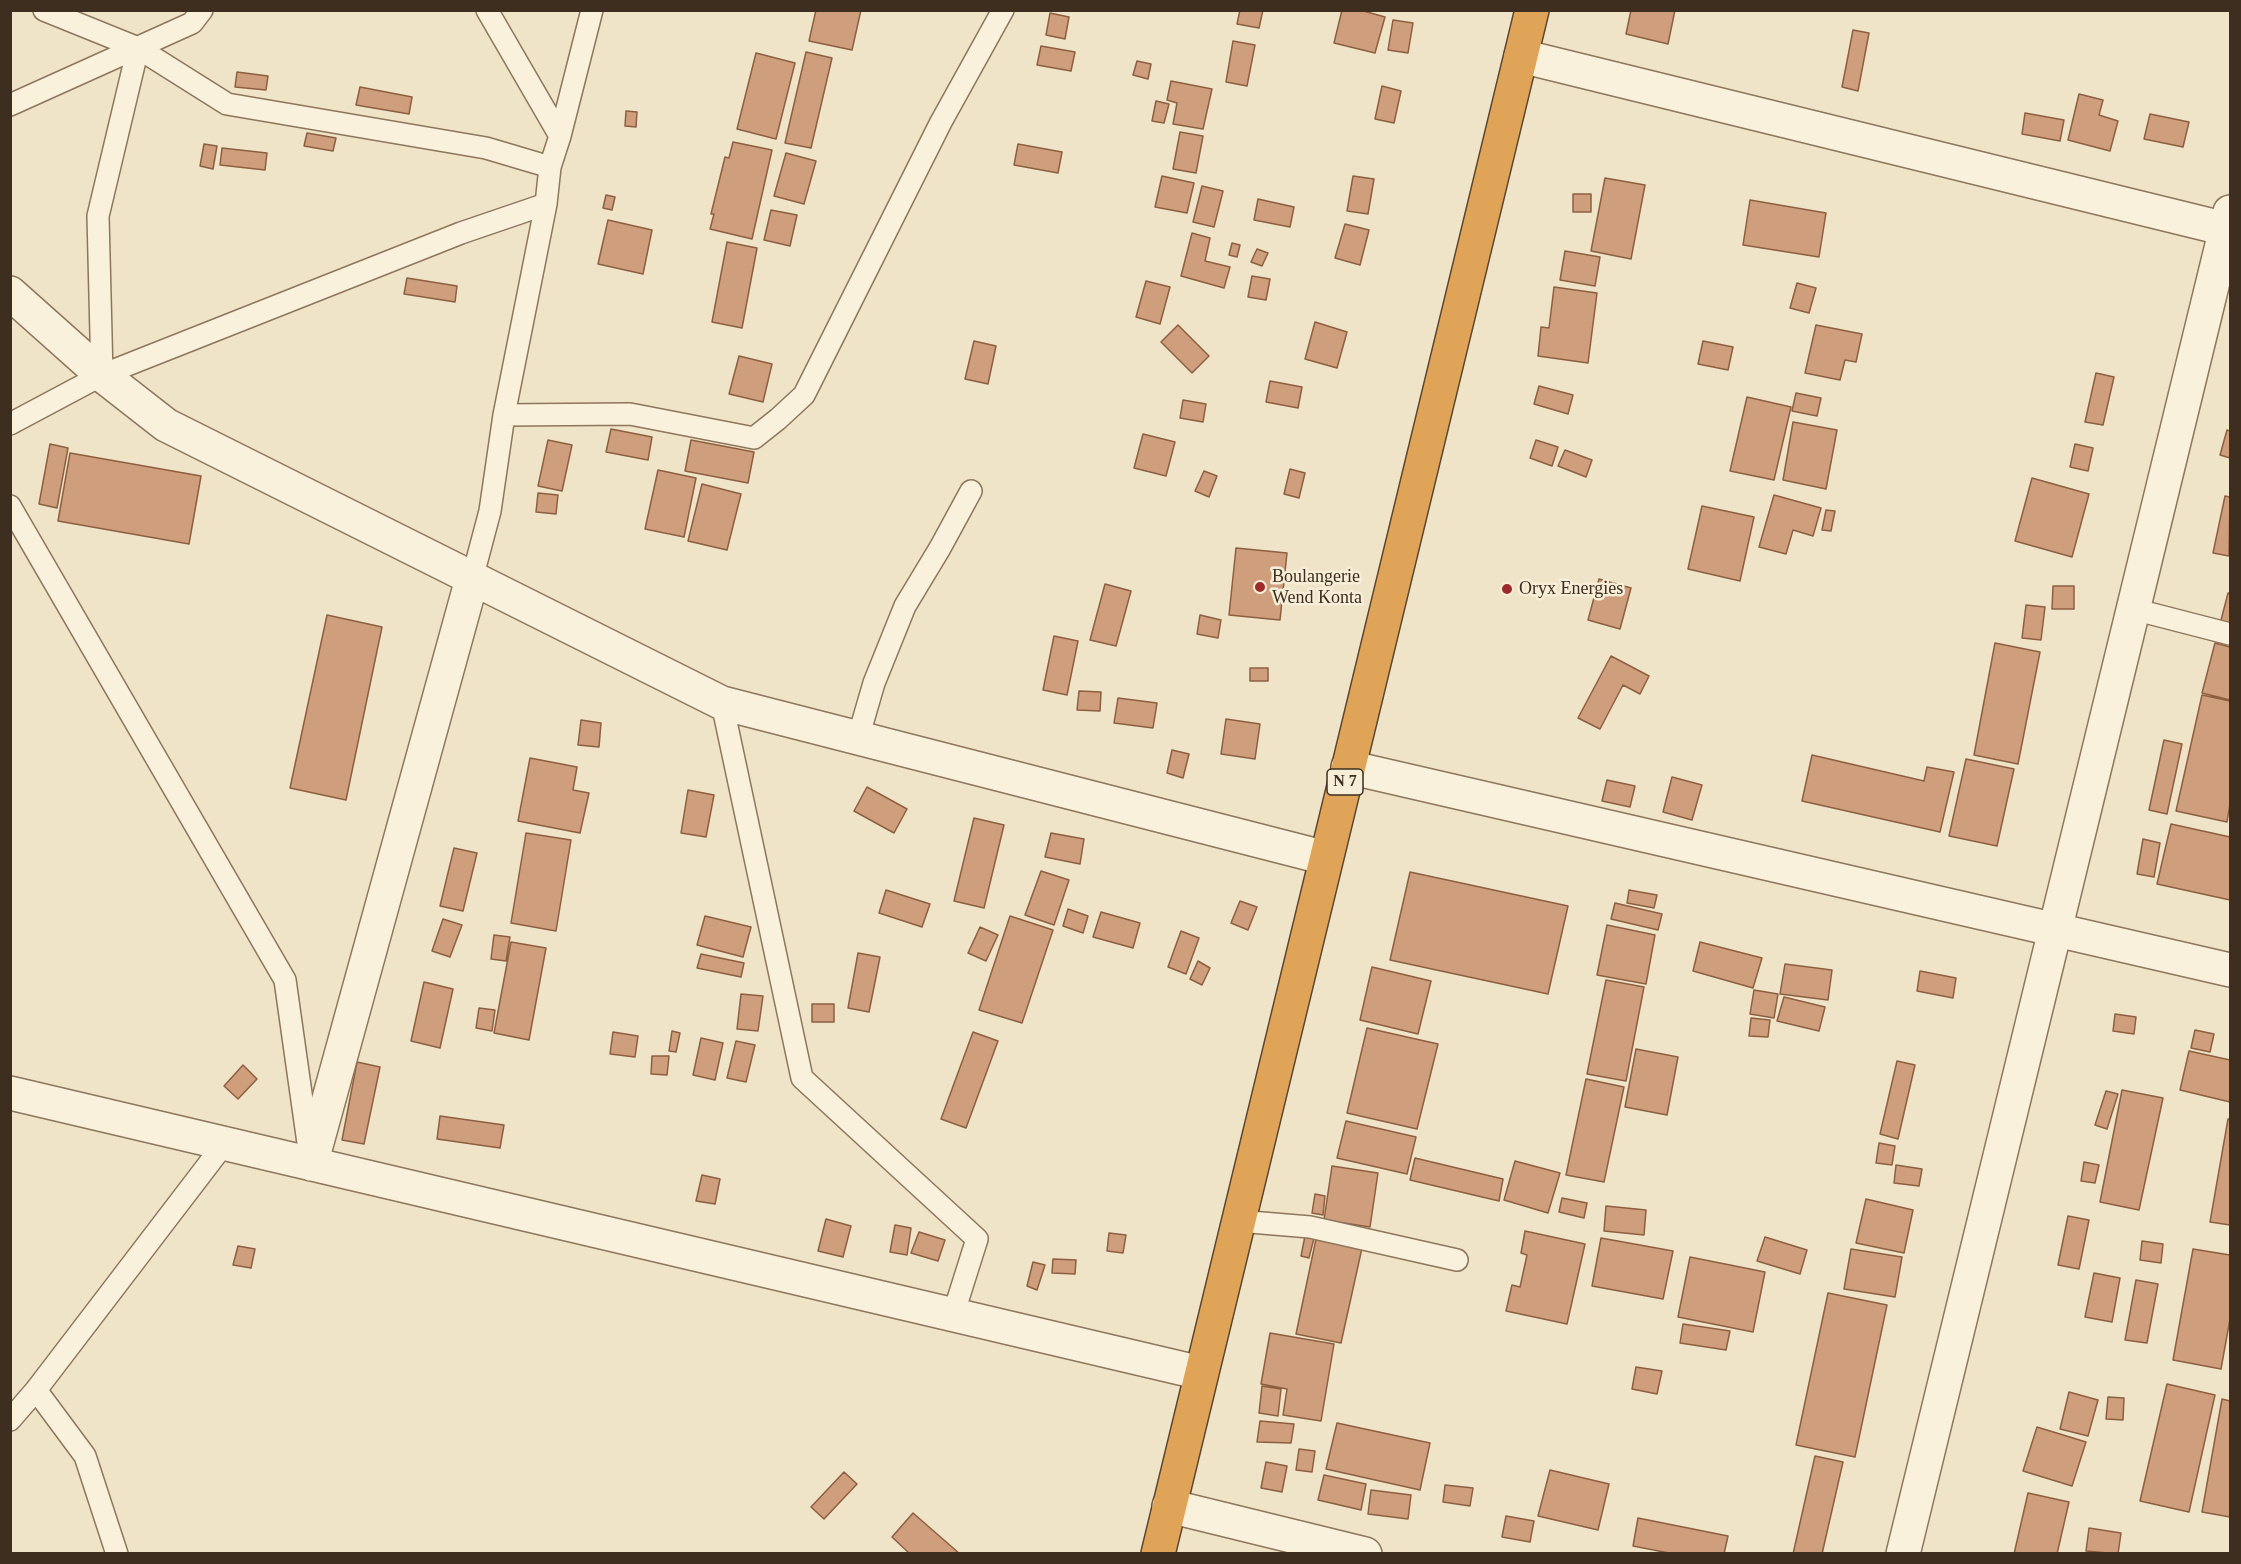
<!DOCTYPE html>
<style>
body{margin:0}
#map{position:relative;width:2241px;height:1564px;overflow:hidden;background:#f0e4c8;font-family:"Times New Roman",serif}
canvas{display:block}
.frame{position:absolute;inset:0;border:12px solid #3d2e20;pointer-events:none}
</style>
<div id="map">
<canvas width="2241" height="1564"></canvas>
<div class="frame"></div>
</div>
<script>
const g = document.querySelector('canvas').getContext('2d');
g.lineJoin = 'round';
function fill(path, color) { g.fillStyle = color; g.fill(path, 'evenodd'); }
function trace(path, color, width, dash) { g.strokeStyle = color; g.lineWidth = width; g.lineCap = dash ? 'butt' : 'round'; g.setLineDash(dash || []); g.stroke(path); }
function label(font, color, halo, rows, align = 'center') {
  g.font = font + ' "Times New Roman",serif'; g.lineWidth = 5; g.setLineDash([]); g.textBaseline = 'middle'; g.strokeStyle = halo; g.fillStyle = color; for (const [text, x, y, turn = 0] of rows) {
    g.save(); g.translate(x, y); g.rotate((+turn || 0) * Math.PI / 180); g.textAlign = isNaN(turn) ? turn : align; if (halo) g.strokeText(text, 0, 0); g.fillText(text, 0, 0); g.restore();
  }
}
const building = new Path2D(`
 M 816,10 L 861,10 L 852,50 L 809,41 Z
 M 1240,10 L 1263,10 L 1259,28 L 1237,24 Z
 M 1342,10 L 1360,10 L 1385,17 L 1375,53 L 1334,43 Z
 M 1631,10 L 1675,10 L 1668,44 L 1626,34 Z
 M 1050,13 L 1069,17 L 1065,39 L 1046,35 Z
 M 1393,20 L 1413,23 L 1408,53 L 1388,50 Z
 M 1853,30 L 1869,33 L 1858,91 L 1842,87 Z
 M 1233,41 L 1255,45 L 1247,86 L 1226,82 Z
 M 1041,46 L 1075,52 L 1071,71 L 1037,65 Z
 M 806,52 L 832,58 L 811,148 L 785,143 Z
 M 756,53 L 795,63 L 776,139 L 737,129 Z
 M 1137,61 L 1151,64 L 1148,79 L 1133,75 Z
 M 237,72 L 268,76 L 266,90 L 235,87 Z
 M 1171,81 L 1212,89 L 1203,129 L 1173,124 L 1177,103 L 1167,100 Z
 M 1382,86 L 1401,91 L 1394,123 L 1375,119 Z
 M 360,87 L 412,97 L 409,114 L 356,105 Z
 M 2079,94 L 2103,100 L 2099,115 L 2118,121 L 2110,151 L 2068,140 Z
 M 1156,101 L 1169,104 L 1164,123 L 1152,121 Z
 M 626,111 L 637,112 L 636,127 L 625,126 Z
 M 2025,113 L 2064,120 L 2060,141 L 2022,134 Z
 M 2150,114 L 2189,122 L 2183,147 L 2144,139 Z
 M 1180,132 L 1203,136 L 1196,173 L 1173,169 Z
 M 307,133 L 336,138 L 333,151 L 304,146 Z
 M 733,142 L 772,150 L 752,239 L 710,229 L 714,214 L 711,214 L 725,157 L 729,158 Z
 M 204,144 L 217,146 L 213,169 L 200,166 Z
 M 1018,144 L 1062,152 L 1058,173 L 1014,165 Z
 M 222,148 L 267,153 L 265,170 L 220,165 Z
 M 786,153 L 816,161 L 804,204 L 774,196 Z
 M 1162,176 L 1194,183 L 1187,213 L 1155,207 Z
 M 1353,176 L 1374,179 L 1368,214 L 1347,211 Z
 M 1605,178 L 1645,185 L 1631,259 L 1591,251 Z
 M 1202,186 L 1223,191 L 1214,227 L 1193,222 Z
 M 1573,194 L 1591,194 L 1591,212 L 1573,212 Z
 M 606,195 L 615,197 L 612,210 L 603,208 Z
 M 1258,199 L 1294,207 L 1290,227 L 1254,220 Z
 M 1750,200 L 1826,213 L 1819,257 L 1743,245 Z
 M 771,210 L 797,215 L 790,246 L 764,240 Z
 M 608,220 L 652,230 L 643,274 L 598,264 Z
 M 1345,224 L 1369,230 L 1360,265 L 1335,258 Z
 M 1192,233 L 1210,238 L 1205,261 L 1230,267 L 1224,288 L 1181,276 Z
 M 727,242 L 757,248 L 742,328 L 712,322 Z
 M 1232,243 L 1240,245 L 1237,257 L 1229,255 Z
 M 1257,249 L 1268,253 L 1262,266 L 1251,262 Z
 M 1565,251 L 1600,257 L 1595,286 L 1560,280 Z
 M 1252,276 L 1270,279 L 1266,300 L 1248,297 Z
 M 407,278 L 457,286 L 455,302 L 404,294 Z
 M 1146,281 L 1170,287 L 1160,324 L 1136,317 Z
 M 1797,283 L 1816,288 L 1809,313 L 1790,308 Z
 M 1554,287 L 1597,293 L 1588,363 L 1538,356 L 1541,327 L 1549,328 Z
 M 1315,322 L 1347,332 L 1337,368 L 1305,359 Z
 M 1178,325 L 1209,356 L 1192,373 L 1161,342 Z
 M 1816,325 L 1862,334 L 1856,362 L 1845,360 L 1840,380 L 1805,373 Z
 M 974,341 L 996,346 L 988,384 L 965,379 Z
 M 1703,341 L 1733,347 L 1728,370 L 1698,364 Z
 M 739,356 L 772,364 L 763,402 L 729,394 Z
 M 2096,373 L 2114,377 L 2103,425 L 2085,422 Z
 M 1270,381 L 1302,387 L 1298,408 L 1266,402 Z
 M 1539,386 L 1573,395 L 1568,414 L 1534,404 Z
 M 1796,393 L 1821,398 L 1817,416 L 1792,411 Z
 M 1747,397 L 1791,407 L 1774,480 L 1730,471 Z
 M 1183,400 L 1206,404 L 1203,422 L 1180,418 Z
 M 1793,422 L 1837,430 L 1826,489 L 1783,480 Z
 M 611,429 L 652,437 L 648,460 L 606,452 Z
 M 2227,430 L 2230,431 L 2230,458 L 2220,455 Z
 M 1143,434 L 1175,442 L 1166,476 L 1134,468 Z
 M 548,440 L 572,445 L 562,491 L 538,486 Z
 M 691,440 L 754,452 L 748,483 L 685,471 Z
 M 1536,440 L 1558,447 L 1552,466 L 1530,458 Z
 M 50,444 L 68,448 L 57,508 L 39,504 Z
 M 2075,444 L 2093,448 L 2088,471 L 2070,467 Z
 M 1565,450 L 1592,460 L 1586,477 L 1558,466 Z
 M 70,453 L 201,476 L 189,544 L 58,521 Z
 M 1290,469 L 1305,473 L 1299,498 L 1284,494 Z
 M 658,470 L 696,478 L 684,537 L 645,529 Z
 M 1204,471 L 1217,476 L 1209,497 L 1195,491 Z
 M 2032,478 L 2089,494 L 2072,557 L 2015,541 Z
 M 702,484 L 741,494 L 727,550 L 688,541 Z
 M 538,493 L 558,495 L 556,514 L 536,512 Z
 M 1774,495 L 1821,508 L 1813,536 L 1793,530 L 1786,554 L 1759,547 Z
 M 2225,496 L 2230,497 L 2229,556 L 2213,553 Z
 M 1702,506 L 1754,517 L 1740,581 L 1688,569 Z
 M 1826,510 L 1835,511 L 1831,531 L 1822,530 Z
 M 1236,548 L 1287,553 L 1280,620 L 1229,615 Z
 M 1599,579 L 1631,588 L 1620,629 L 1588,620 Z
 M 1105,584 L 1131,591 L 1116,646 L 1090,640 Z
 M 2053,586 L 2074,586 L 2074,609 L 2052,609 Z
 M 2228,593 L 2230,594 L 2230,626 L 2220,624 Z
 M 2026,605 L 2045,607 L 2041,640 L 2022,638 Z
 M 327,615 L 382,627 L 346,800 L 290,788 Z
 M 1200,615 L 1221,620 L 1218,638 L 1197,634 Z
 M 1054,636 L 1078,641 L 1067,695 L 1043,690 Z
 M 1995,643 L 2040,652 L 2018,764 L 1974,755 Z
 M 2215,643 L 2230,647 L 2230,700 L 2202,693 Z
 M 1611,656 L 1649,676 L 1640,694 L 1623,685 L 1600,729 L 1578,718 Z
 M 1250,668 L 1268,668 L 1268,681 L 1250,681 Z
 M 1079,691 L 1101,692 L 1100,711 L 1077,710 Z
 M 2202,695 L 2230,701 L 2230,804 L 2227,822 L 2176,811 Z
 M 1118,698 L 1157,703 L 1153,728 L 1114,723 Z
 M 1226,719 L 1260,724 L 1255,759 L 1221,754 Z
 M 581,720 L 601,723 L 599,747 L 578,745 Z
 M 2164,740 L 2182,744 L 2167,814 L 2149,810 Z
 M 1172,750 L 1189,754 L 1183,778 L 1167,773 Z
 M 1812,755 L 1924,781 L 1927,767 L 1954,772 L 1940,832 L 1802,801 Z
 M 530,758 L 577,767 L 573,790 L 589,793 L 580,833 L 518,821 Z
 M 1966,759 L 2014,769 L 1997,846 L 1949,836 Z
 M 1672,777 L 1702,785 L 1692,820 L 1663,812 Z
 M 1607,780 L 1635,786 L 1630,807 L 1602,801 Z
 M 867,787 L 907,809 L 894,833 L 854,811 Z
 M 688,790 L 714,795 L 706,837 L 681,833 Z
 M 974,818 L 1004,825 L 984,908 L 954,901 Z
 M 2171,824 L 2230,837 L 2230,900 L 2157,884 Z
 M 526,833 L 571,840 L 556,931 L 511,923 Z
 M 1051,833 L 1084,839 L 1080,864 L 1045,857 Z
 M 2143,839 L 2160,843 L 2154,877 L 2137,874 Z
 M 454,848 L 477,853 L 463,911 L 440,906 Z
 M 1041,871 L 1069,880 L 1054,925 L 1025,915 Z
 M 1410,872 L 1568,906 L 1548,994 L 1390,960 Z
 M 886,890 L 930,904 L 922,927 L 879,913 Z
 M 1629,890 L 1657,895 L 1654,908 L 1627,903 Z
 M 1240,901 L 1257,907 L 1248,930 L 1231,923 Z
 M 1615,903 L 1662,914 L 1658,930 L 1611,919 Z
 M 1068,909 L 1088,916 L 1083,933 L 1063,926 Z
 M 1101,912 L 1140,923 L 1133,948 L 1093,937 Z
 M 705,916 L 751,927 L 743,957 L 697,945 Z
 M 1010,916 L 1053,930 L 1022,1023 L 979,1010 Z
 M 443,919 L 462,925 L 450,957 L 432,951 Z
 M 1607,925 L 1655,935 L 1646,984 L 1597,975 Z
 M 980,927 L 998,935 L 986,961 L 968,953 Z
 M 1181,931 L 1199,938 L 1186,974 L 1168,967 Z
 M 494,935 L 510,937 L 506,961 L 491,959 Z
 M 511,942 L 546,948 L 529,1040 L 494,1033 Z
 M 1700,942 L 1762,958 L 1753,988 L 1693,971 Z
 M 858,953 L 880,957 L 869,1012 L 848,1008 Z
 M 701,954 L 744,963 L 741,977 L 697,968 Z
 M 1198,961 L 1210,968 L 1202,985 L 1190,979 Z
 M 1785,964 L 1832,970 L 1828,1000 L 1780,994 Z
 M 1372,967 L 1431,981 L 1418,1034 L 1360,1020 Z
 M 1920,971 L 1956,978 L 1953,998 L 1917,991 Z
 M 1606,980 L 1644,987 L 1626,1081 L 1587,1074 Z
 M 424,982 L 453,989 L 440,1048 L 411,1041 Z
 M 1754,990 L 1778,994 L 1774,1018 L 1750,1014 Z
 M 741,994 L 763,996 L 758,1031 L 737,1029 Z
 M 1784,997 L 1825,1007 L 1819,1031 L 1777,1021 Z
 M 812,1004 L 834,1004 L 834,1022 L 812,1022 Z
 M 479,1008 L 495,1010 L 492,1031 L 476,1028 Z
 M 2115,1014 L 2136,1017 L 2134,1034 L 2113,1031 Z
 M 1751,1018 L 1770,1020 L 1768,1037 L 1749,1036 Z
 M 1367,1028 L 1438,1044 L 1417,1129 L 1347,1113 Z
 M 2195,1030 L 2214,1034 L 2210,1052 L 2191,1048 Z
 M 672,1031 L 680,1033 L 676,1052 L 669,1051 Z
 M 613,1032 L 638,1036 L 635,1057 L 610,1054 Z
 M 973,1032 L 998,1041 L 966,1128 L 941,1119 Z
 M 701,1038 L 723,1043 L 715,1080 L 693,1075 Z
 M 736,1041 L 755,1045 L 746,1082 L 727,1078 Z
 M 1636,1049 L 1678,1057 L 1667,1115 L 1625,1107 Z
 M 2189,1051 L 2230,1060 L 2230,1102 L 2180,1090 Z
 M 652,1056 L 669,1056 L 667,1075 L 651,1074 Z
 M 1897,1061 L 1915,1065 L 1898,1139 L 1880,1134 Z
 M 357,1062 L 380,1067 L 364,1144 L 342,1140 Z
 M 243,1065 L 257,1079 L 238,1099 L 224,1086 Z
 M 1586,1079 L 1624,1087 L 1604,1182 L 1566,1175 Z
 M 2122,1090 L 2163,1098 L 2139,1210 L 2100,1202 Z
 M 2106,1091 L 2118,1094 L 2107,1129 L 2095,1125 Z
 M 440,1116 L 504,1125 L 500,1148 L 437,1139 Z
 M 2228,1119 L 2230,1119 L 2230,1225 L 2210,1222 Z
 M 1346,1121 L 1416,1137 L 1407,1174 L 1337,1158 Z
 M 1879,1143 L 1895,1146 L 1892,1165 L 1876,1163 Z
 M 1415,1158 L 1503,1179 L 1499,1201 L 1410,1180 Z
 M 1515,1161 L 1560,1173 L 1548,1213 L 1504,1200 Z
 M 2084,1162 L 2099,1165 L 2095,1183 L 2081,1181 Z
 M 1896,1165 L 1922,1169 L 1919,1186 L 1894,1183 Z
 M 1332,1166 L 1378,1173 L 1370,1227 L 1324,1220 Z
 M 702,1175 L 720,1179 L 715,1204 L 696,1201 Z
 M 1315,1194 L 1325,1196 L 1323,1215 L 1312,1213 Z
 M 1562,1198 L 1587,1203 L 1584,1218 L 1559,1212 Z
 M 1866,1199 L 1913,1210 L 1904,1253 L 1856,1243 Z
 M 1606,1206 L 1646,1210 L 1644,1235 L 1604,1231 Z
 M 2068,1216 L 2089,1220 L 2079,1269 L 2058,1265 Z
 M 826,1219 L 851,1226 L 843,1257 L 818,1251 Z
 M 895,1225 L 911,1228 L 907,1255 L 890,1252 Z
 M 1525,1231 L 1585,1244 L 1567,1324 L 1506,1311 L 1512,1285 L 1520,1287 L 1527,1255 L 1521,1253 Z
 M 919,1232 L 945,1240 L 938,1261 L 911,1253 Z
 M 1109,1233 L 1126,1235 L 1123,1253 L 1107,1251 Z
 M 1305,1236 L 1314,1238 L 1309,1258 L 1301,1256 Z
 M 1765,1237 L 1807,1250 L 1800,1274 L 1757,1261 Z
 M 1601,1238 L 1673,1251 L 1663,1299 L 1592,1286 Z
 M 1316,1239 L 1362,1248 L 1341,1343 L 1296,1334 Z
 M 2142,1241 L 2163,1244 L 2161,1263 L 2140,1260 Z
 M 238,1246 L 255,1249 L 251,1268 L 233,1265 Z
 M 1851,1249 L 1902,1257 L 1895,1297 L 1844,1289 Z
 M 2193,1249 L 2230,1255 L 2230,1319 L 2221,1369 L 2173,1360 Z
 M 1690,1257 L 1765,1272 L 1753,1332 L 1678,1317 Z
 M 1053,1259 L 1076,1260 L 1075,1274 L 1052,1273 Z
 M 1033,1262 L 1045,1265 L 1037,1290 L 1027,1286 Z
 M 2094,1273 L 2120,1278 L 2112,1322 L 2085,1317 Z
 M 2136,1280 L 2158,1284 L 2147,1343 L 2125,1340 Z
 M 1828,1293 L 1887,1305 L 1855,1457 L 1796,1445 Z
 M 1683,1324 L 1730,1331 L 1726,1350 L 1680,1343 Z
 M 1270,1333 L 1334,1344 L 1321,1421 L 1283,1415 L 1287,1389 L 1261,1384 Z
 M 1636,1367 L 1662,1371 L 1657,1394 L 1632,1389 Z
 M 2167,1384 L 2215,1395 L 2189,1512 L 2140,1501 Z
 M 1262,1386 L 1281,1389 L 1278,1416 L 1259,1413 Z
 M 2069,1392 L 2098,1400 L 2088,1436 L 2060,1429 Z
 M 2108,1397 L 2124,1398 L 2123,1420 L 2106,1419 Z
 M 2222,1399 L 2230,1401 L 2230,1517 L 2202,1512 Z
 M 1260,1421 L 1294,1424 L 1291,1443 L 1257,1442 Z
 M 1337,1423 L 1430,1443 L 1420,1490 L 1326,1469 Z
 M 2037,1427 L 2086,1442 L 2072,1486 L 2023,1471 Z
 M 1299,1449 L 1315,1451 L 1312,1472 L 1296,1470 Z
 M 1815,1456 L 1843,1462 L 1822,1554 L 1793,1554 Z
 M 1266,1462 L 1287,1466 L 1282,1492 L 1261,1488 Z
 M 1550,1470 L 1609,1484 L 1598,1530 L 1538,1516 Z
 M 844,1472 L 857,1484 L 824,1519 L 811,1507 Z
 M 1324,1475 L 1366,1484 L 1361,1510 L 1318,1500 Z
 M 1445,1485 L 1473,1488 L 1470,1506 L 1443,1502 Z
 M 1371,1490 L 1411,1495 L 1408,1519 L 1368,1514 Z
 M 2028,1493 L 2069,1502 L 2057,1554 L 2014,1554 Z
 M 913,1513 L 960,1554 L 910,1554 L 892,1537 Z
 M 1506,1516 L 1534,1521 L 1530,1542 L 1502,1537 Z
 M 1638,1518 L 1728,1536 L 1724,1554 L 1674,1554 L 1633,1546 Z
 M 2089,1528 L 2121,1533 L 2118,1554 L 2086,1551 Z`);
const lane = new Path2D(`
 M 44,10 L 138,48 L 227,104 L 486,148 L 550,167
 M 487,10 L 560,136
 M 10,105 L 192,23 L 202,10
 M 102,375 L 98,216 L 138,48
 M 504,415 L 630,414 L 754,438 L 778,419 L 804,395 L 941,122 L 1003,10
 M 10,424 L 102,375 L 461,233 L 546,204
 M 10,506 L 285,980 L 309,1150
 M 472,579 L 490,511 L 504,415 L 546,204 L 550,167 L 560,136 L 592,10
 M 2133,609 L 2230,634
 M 722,703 L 802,1078 L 977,1239 L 953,1315
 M 858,738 L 874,683 L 905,606 L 940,548 L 971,491
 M 1238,1221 L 1310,1227 L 1457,1260
 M 36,1390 L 85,1456 L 117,1554
 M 10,1420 L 36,1390 L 224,1144`);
const street = new Path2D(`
 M 1521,56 L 2230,230
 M 10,293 L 102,375 L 166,425 L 722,703 L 1326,858
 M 1348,767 L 2230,970
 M 10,1093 L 1201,1373
 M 311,1164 L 472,579
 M 1169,1506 L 1365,1554
 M 1903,1554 L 2230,212`);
const highway = new Path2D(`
 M 1158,1554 L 1532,10`);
const markers = [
 [1260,587,6,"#9e2a2b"],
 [1507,589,6,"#9e2a2b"]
];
const shields = [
 [1345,782,36]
];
const shieldNames = [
 ["N 7",1345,782]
];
const poiNames = [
 ["Boulangerie",1272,577],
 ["Wend Konta",1272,598],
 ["Oryx Energies",1519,589]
];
fill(building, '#cf9f7d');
trace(building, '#8d5f41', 1.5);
trace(lane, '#8d765c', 24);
trace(street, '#8d765c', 36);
trace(highway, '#5b4430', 36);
trace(lane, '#faf1dc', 21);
trace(street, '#faf1dc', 33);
trace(highway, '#e0a458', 33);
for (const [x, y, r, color] of markers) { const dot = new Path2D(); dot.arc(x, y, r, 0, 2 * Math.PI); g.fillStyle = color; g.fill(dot); trace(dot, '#f7eed8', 2); }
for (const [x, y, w] of shields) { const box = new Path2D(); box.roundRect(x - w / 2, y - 13, w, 26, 4.5); g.fillStyle = '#f7eed8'; g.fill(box); trace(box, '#3d2e20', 1.5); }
label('bold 16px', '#3d2e20', null, shieldNames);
label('18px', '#3d2e20', '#f7eed8', poiNames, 'left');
</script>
